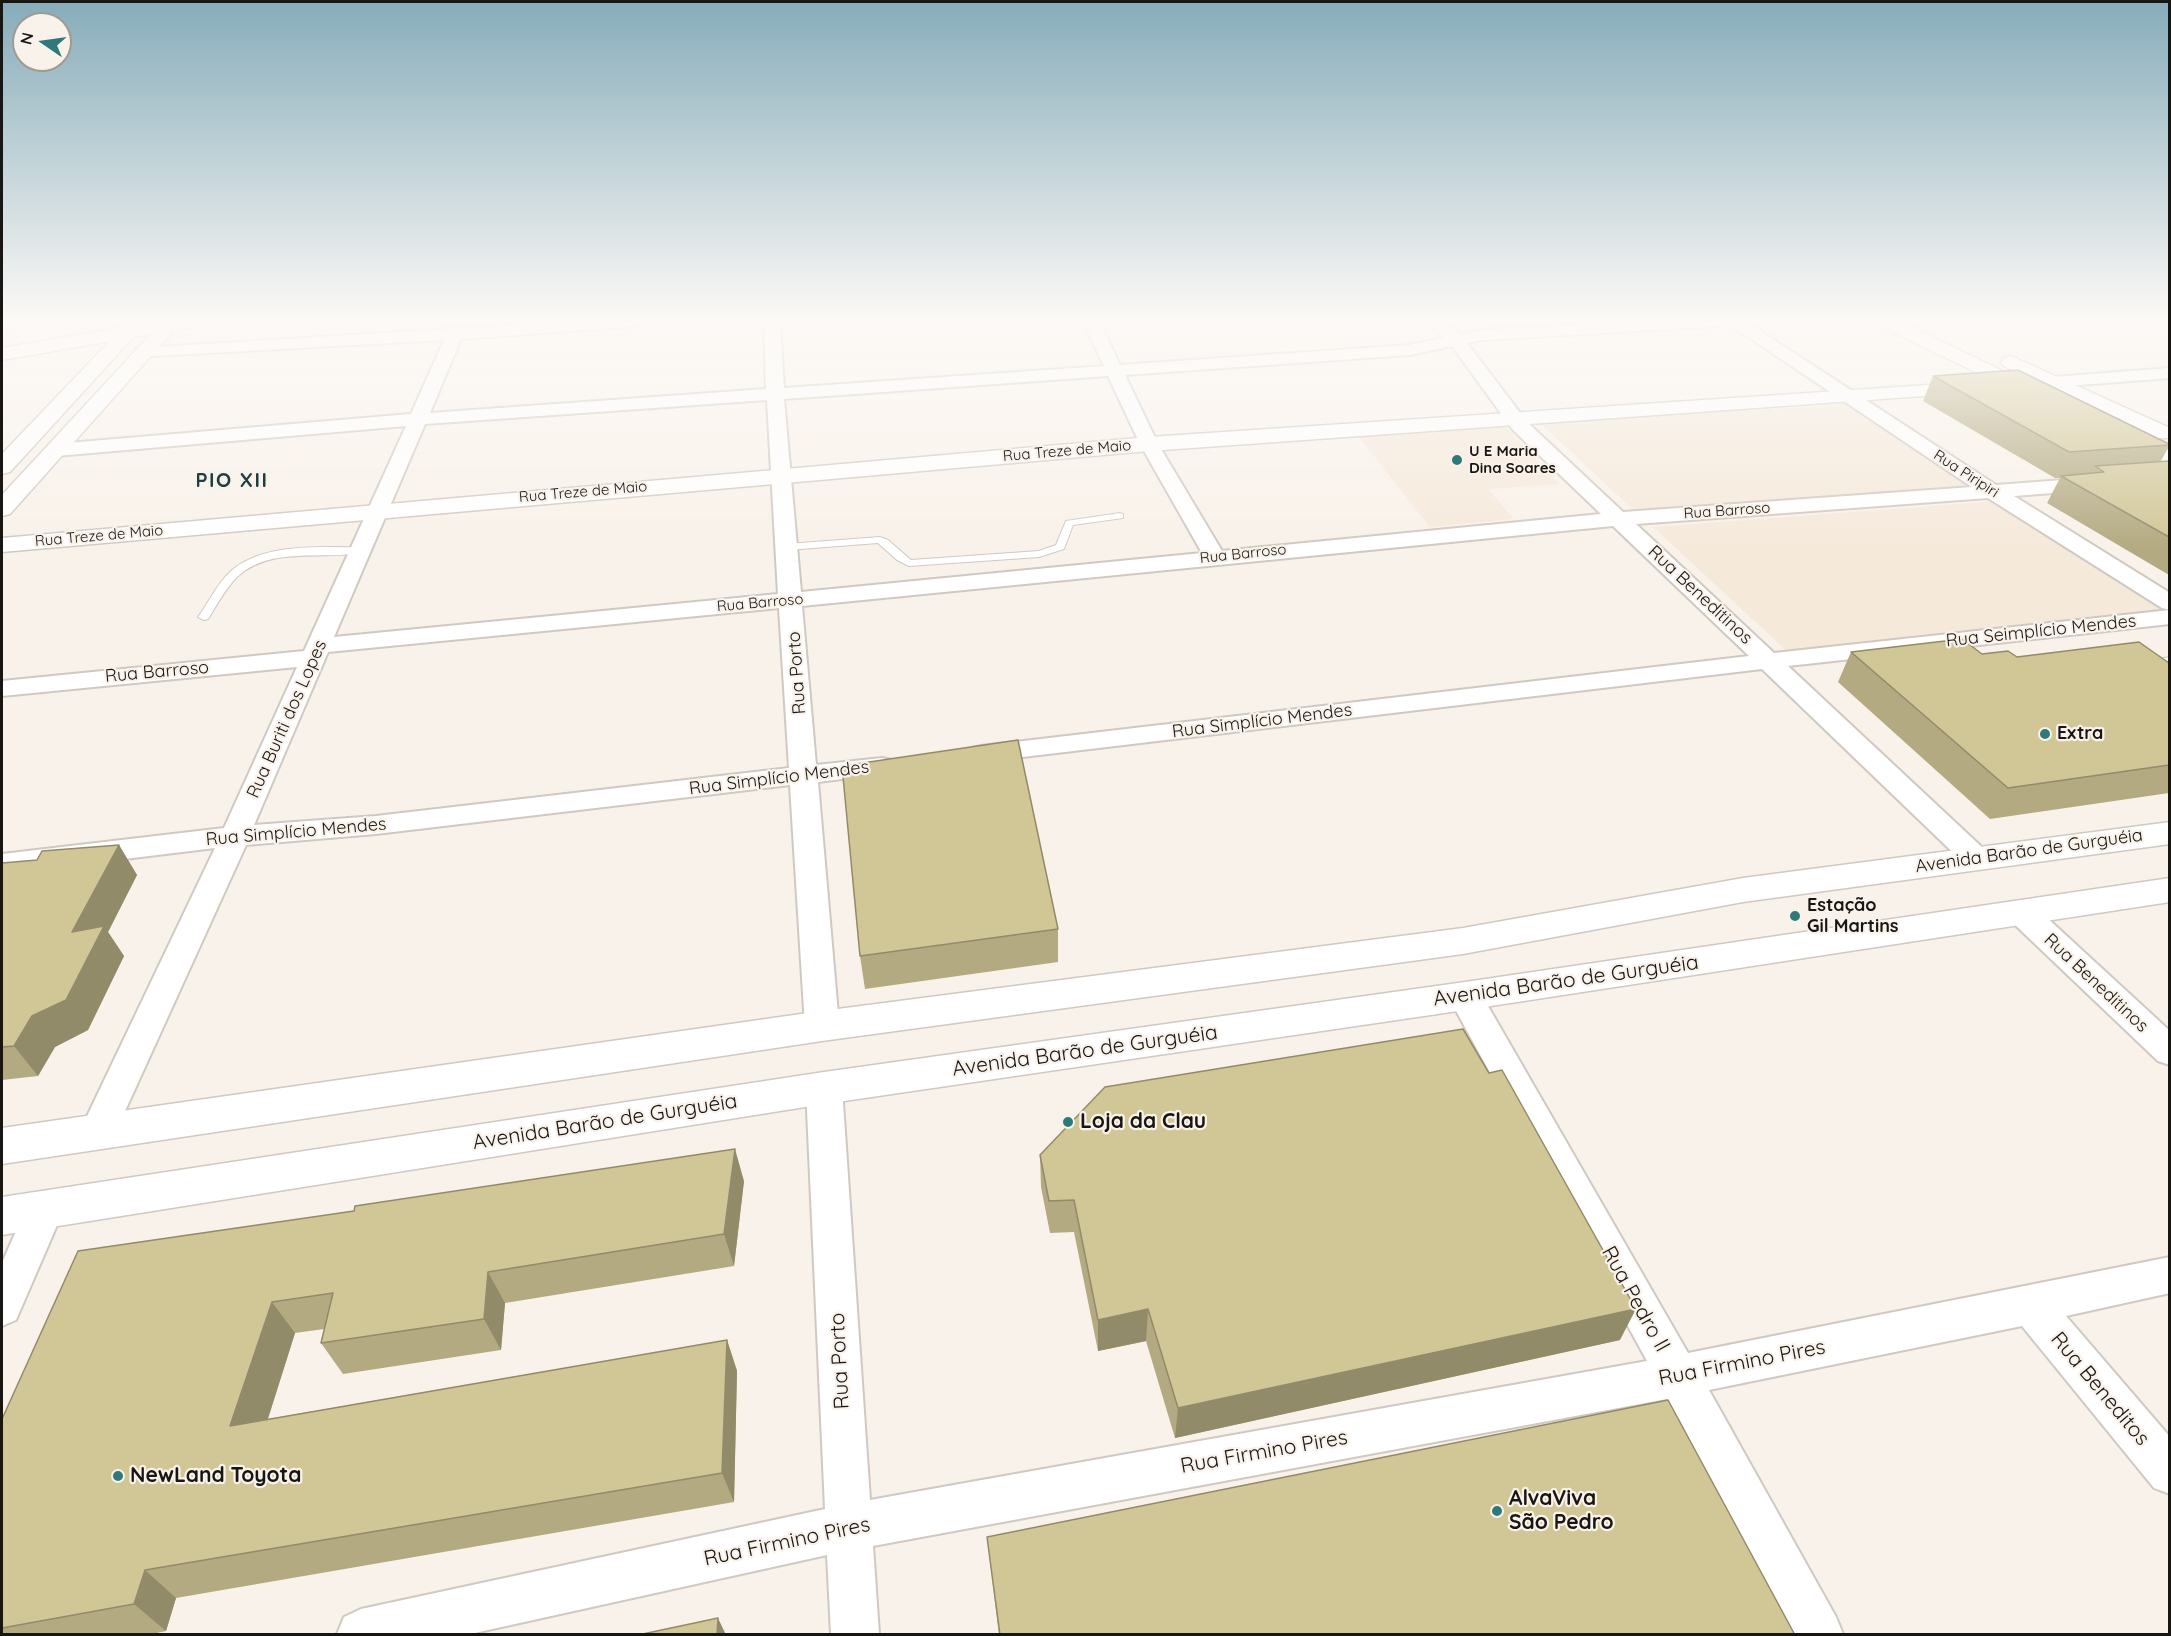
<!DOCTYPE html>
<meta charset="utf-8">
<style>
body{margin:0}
#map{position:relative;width:2171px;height:1636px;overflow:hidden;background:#f9f2ea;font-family:Quicksand,sans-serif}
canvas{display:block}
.frame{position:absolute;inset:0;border:3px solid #181613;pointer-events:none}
.north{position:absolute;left:12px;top:12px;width:60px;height:60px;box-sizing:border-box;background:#f9f2ea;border:2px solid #9f9a94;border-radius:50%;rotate:283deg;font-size:16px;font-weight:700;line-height:24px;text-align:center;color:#181613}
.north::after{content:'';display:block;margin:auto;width:21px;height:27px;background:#30797b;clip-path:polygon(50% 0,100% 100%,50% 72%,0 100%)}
</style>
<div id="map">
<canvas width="2171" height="1636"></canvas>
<div class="frame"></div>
<div class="north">N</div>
</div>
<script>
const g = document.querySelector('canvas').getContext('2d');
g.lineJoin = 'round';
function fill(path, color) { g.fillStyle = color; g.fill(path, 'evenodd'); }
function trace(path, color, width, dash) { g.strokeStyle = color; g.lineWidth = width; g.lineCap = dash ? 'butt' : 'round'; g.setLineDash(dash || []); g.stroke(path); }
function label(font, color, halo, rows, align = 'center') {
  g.font = font + ' Quicksand,sans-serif'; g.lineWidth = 4.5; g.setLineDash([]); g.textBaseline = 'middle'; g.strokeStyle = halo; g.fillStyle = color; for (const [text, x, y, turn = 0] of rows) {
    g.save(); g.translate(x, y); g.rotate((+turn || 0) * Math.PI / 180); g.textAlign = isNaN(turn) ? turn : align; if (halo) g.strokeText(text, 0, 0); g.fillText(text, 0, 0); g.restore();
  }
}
const built = new Path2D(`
 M 1847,404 L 1977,488 L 1637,513 L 1540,423 Z
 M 1506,427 L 1560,484 L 1488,489 L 1514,519 L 1430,527 L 1358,436 Z
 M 1996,501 L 2168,612 L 1787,651 L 1653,527 Z`);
const lane = new Path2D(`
 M 14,321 L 22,321 L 14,331 L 8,331 L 7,329 Z
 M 1120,513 L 1123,514 L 1123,518 L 1073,525 L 1064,549 L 1039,557 L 909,566 L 897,560 L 878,543 L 787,550 L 782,547 L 787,544 L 880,537 L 888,540 L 911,560 L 1039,551 L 1056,545 L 1066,521 Z
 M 360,547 L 365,550 L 364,552 C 323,561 271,545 237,577 C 225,589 217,605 208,619 L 204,620 L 198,617 C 209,602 217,584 230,572 C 263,542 320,548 360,547 Z
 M 2170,657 L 2170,664 L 2157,666 L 2170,675 L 2170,684 L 2145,667 L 2147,661 Z`);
const street = new Path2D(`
 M 578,321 L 644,321 L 636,326 L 461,339 L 430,413 L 766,389 L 764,321 L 780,321 L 784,388 L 1104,366 L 1083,321 L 1099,321 L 1120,365 L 1409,345 L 1444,338 L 1428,321 L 1445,321 L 1460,335 L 1482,330 L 1646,321 L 1745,321 L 1996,485 L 2170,472 L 2170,484 L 2014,496 L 2170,593 L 2170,610 L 2162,608 L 1988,498 L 1636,524 L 1774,653 L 2170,610 L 2170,624 L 1788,666 L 1986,851 L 1991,858 L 1986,865 L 1976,868 L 1966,865 L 1762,669 L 981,762 L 971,760 L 968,754 L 971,748 L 981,746 L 1749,656 L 1613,526 L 802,606 L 816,765 L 882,758 L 892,760 L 896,766 L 892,772 L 882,774 L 818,782 L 839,1026 L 834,1035 L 822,1039 L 810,1035 L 805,1026 L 790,785 L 376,834 L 246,845 L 110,1144 L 97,1148 L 84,1144 L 79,1133 L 215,848 L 2,874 L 2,854 L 224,828 L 297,667 L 2,696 L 2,681 L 304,651 L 406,426 L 56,456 L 46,450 L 56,444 L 411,414 L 444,340 L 136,357 L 134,353 L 136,349 L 142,348 ZM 1728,323 L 1729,324 L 1972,487 L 1623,512 L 1527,422 L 1467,343 L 1482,340 L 1722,326 ZM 1452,346 L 1513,430 L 1601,514 L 1222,551 L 1158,444 L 1125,375 L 1409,355 ZM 1108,376 L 1140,444 L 1202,553 L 801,592 L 784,399 ZM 767,400 L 778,594 L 334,637 L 425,424 ZM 779,608 L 789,768 L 376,816 L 254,825 L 328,652 Z
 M 2170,368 L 2170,378 L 2028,389 L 2019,384 L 2028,379 Z
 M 2022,902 L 2033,905 L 2170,1031 L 2170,1065 L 2158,1061 L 2011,921 L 2007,913 L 2011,905 Z
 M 1465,984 L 1477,987 L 1688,1353 L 2170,1257 L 2170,1293 L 2066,1316 L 2170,1437 L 2170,1494 L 2154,1488 L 2022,1326 L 1709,1390 L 1836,1617 L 1843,1634 L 1793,1634 L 1667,1399 L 873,1546 L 879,1634 L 831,1634 L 827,1555 L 470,1634 L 337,1634 L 344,1617 L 361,1609 L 825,1509 L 806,1088 L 811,1078 L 824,1074 L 837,1078 L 842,1088 L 870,1500 L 1647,1361 L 1448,996 L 1453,987 Z
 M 45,1192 L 59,1197 L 64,1209 L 16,1320 L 2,1326 L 2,1263 L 31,1197 Z`);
const secondary = new Path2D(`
 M 129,321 L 148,321 L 10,472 L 2,474 L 2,454 Z
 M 163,321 L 182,321 L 10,514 L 2,516 L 2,495 Z
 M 1973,382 L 1980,384 L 1983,388 L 1980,392 L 1149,451 L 2,552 L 2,538 L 1149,437 Z`);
const primary = new Path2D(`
 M 162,321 L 201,321 L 192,327 L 2,360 L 2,348 Z
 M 1876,321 L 1899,321 L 2038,388 L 2041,392 L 2038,396 L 2024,396 L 1879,325 Z
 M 2011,356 L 2170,428 L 2170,438 L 2154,438 L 2004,366 L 2001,362 L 2004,358 Z
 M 2123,430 L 2170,451 L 2170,467 L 2115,442 L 2112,437 L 2115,432 Z
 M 2170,822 L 2170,844 L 1743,902 L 1463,954 L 822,1041 L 2,1164 L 2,1128 L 822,1011 L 1463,928 L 1743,878 Z
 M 2170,878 L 2170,902 L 1465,1010 L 824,1104 L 2,1235 L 2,1197 L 824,1072 L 1465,982 Z`);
const wall = new Path2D(`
 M 1933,376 L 2169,444 L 2169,446 L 2161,461 L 2169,461 L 2169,575 L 2047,503 L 2060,478 L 2055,478 L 1923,401 Z
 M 1851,652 L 1982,654 L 2017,657 L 2169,663 L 2169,793 L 1990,819 L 1838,682 Z
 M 119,845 L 137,875 L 108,932 L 124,956 L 88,1030 L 55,1047 L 38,1076 L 2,1080 L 2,863 L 37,860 Z
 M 1058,929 L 1058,962 L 865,989 L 860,956 Z
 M 1040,1155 L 1620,1340 L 1175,1438 L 1146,1341 L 1098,1351 L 1074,1232 L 1050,1233 L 1041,1187 Z
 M 744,1181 L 734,1266 L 505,1303 L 501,1350 L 343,1374 L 321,1343 L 324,1329 L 295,1333 L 268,1419 L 727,1340 L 737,1371 L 734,1502 L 176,1598 L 166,1631 L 148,1635 L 2,1635 L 2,1419 L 78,1251 Z
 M 987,1537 L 1795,1635 L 999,1635 Z`);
const shadedWall = new Path2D(`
 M 119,845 L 137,875 L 108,932 L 124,956 L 88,1030 L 55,1047 L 38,1076 L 14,1046 L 72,932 Z
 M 735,1149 L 744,1181 L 734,1266 L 724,1234 Z
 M 488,1272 L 505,1303 L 501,1350 L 484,1319 Z
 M 272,1302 L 295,1333 L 256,1456 L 230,1426 Z
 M 1148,1309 L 1146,1341 L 1098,1351 L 1098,1320 Z
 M 1636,1309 L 1620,1340 L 1175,1438 L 1178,1408 Z
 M 727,1340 L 737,1371 L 734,1502 L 722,1473 Z
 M 145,1570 L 176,1598 L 166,1631 L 134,1604 Z
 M 718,1618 L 726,1635 L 717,1635 Z`);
const building = new Path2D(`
 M 2018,370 L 2169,444 L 2169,445 L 2069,452 L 1933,376 Z
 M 2169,461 L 2169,537 L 2061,476 L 2104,472 L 2095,466 Z
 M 1962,639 L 1982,654 L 2008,651 L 2017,657 L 2139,642 L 2169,663 L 2169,765 L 2008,788 L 1851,652 Z
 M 1018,740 L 1058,929 L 860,956 L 842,766 Z
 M 119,845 L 72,932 L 104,926 L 66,1000 L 32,1016 L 14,1046 L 2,1047 L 2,863 L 37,860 L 42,851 Z
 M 1463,1029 L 1489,1073 L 1502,1070 L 1636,1309 L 1178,1408 L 1148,1309 L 1098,1320 L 1074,1200 L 1049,1201 L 1040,1155 L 1105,1087 Z
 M 735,1149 L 724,1234 L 488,1272 L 484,1319 L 321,1343 L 333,1293 L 272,1302 L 230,1426 L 727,1340 L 722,1473 L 145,1570 L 134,1604 L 2,1628 L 2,1419 L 78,1251 L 354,1211 L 355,1206 Z
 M 1668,1400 L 1795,1635 L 1000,1635 L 987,1537 Z
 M 718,1618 L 717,1635 L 638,1635 Z`);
const markers = [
 [1457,460,6,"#30797b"],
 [2045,734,6,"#30797b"],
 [1795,916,6,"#30797b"],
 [1068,1122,6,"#30797b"],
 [118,1476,6,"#30797b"],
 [1497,1511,6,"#30797b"]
];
const farStreetnames = [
 ["Rua Treze de Maio",1067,451,-5],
 ["Rua Piripiri",1966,474,33],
 ["Rua Treze de Maio",583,492,-5],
 ["Rua Barroso",1727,511,-4],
 ["Rua Treze de Maio",99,536,-5],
 ["Rua Barroso",1243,554,-6],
 ["Rua Barroso",760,603,-5]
];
const farPoinames = [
 ["U E Maria",1469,451],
 ["Dina Soares",1469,468]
];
const streetNames = [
 ["Rua Beneditinos",1700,595,43],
 ["Rua Seimplício Mendes",2041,631,-6],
 ["Rua Barroso",157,672,-5],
 ["Rua Porto",797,673,-94],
 ["Rua Buriti dos Lopes",287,719,-66],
 ["Rua Simplício Mendes",1262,721,-7],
 ["Rua Simplício Mendes",779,778,-7],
 ["Rua Simplício Mendes",296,832,-5],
 ["Avenida Barão de Gurguéia",2029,851,-8],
 ["Rua Beneditinos",2096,983,43]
];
const poiNames = [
 ["Extra",2057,734],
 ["Estação",1807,906],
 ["Gil Martins",1807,927]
];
const farDistrictnames = [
 ["PIO XII",232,481]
];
const nearStreetnames = [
 ["Avenida Barão de Gurguéia",1566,981,-8],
 ["Avenida Barão de Gurguéia",1085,1051,-8],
 ["Avenida Barão de Gurguéia",605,1122,-9],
 ["Rua Pedro ll",1635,1299,61],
 ["Rua Porto",840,1361,-93],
 ["Rua Firmino Pires",1742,1363,-11],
 ["Rua Beneditos",2100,1389,50],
 ["Rua Firmino Pires",1264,1452,-10],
 ["Rua Firmino Pires",787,1542,-12]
];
const nearPoinames = [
 ["Loja da Clau",1080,1122],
 ["NewLand Toyota",130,1476],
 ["AlvaViva",1509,1499],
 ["São Pedro",1509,1523]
];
fill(built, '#f5e9da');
trace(lane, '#d0c9c1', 2);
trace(street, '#d0c9c1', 4);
trace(secondary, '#d0c9c1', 3);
trace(primary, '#d0c9c1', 3);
fill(lane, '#fff');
fill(street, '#fff');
fill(secondary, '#fff');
fill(primary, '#fff');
fill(wall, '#b3aa81');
fill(shadedWall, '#928b69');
fill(building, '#d0c696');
trace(building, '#928b69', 1.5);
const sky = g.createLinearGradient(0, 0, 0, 550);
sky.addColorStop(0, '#86acba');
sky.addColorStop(0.58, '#fcf9f6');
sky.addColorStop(1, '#fcf9f600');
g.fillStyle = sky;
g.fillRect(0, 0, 2171, 550);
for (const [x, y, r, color] of markers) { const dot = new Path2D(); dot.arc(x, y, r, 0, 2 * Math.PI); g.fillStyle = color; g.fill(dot); trace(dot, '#f9f2ea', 2); }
label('15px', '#181613', '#f9f2ea', farStreetnames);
label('bold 15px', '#181613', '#f9f2ea', farPoinames, 'left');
label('18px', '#181613', '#f9f2ea', streetNames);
label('bold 18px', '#181613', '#f9f2ea', poiNames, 'left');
g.letterSpacing = '1.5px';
label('bold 20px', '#1c3f40', '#f9f2ea', farDistrictnames);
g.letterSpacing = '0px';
label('21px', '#181613', '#f9f2ea', nearStreetnames);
label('bold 21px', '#181613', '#f9f2ea', nearPoinames, 'left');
</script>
